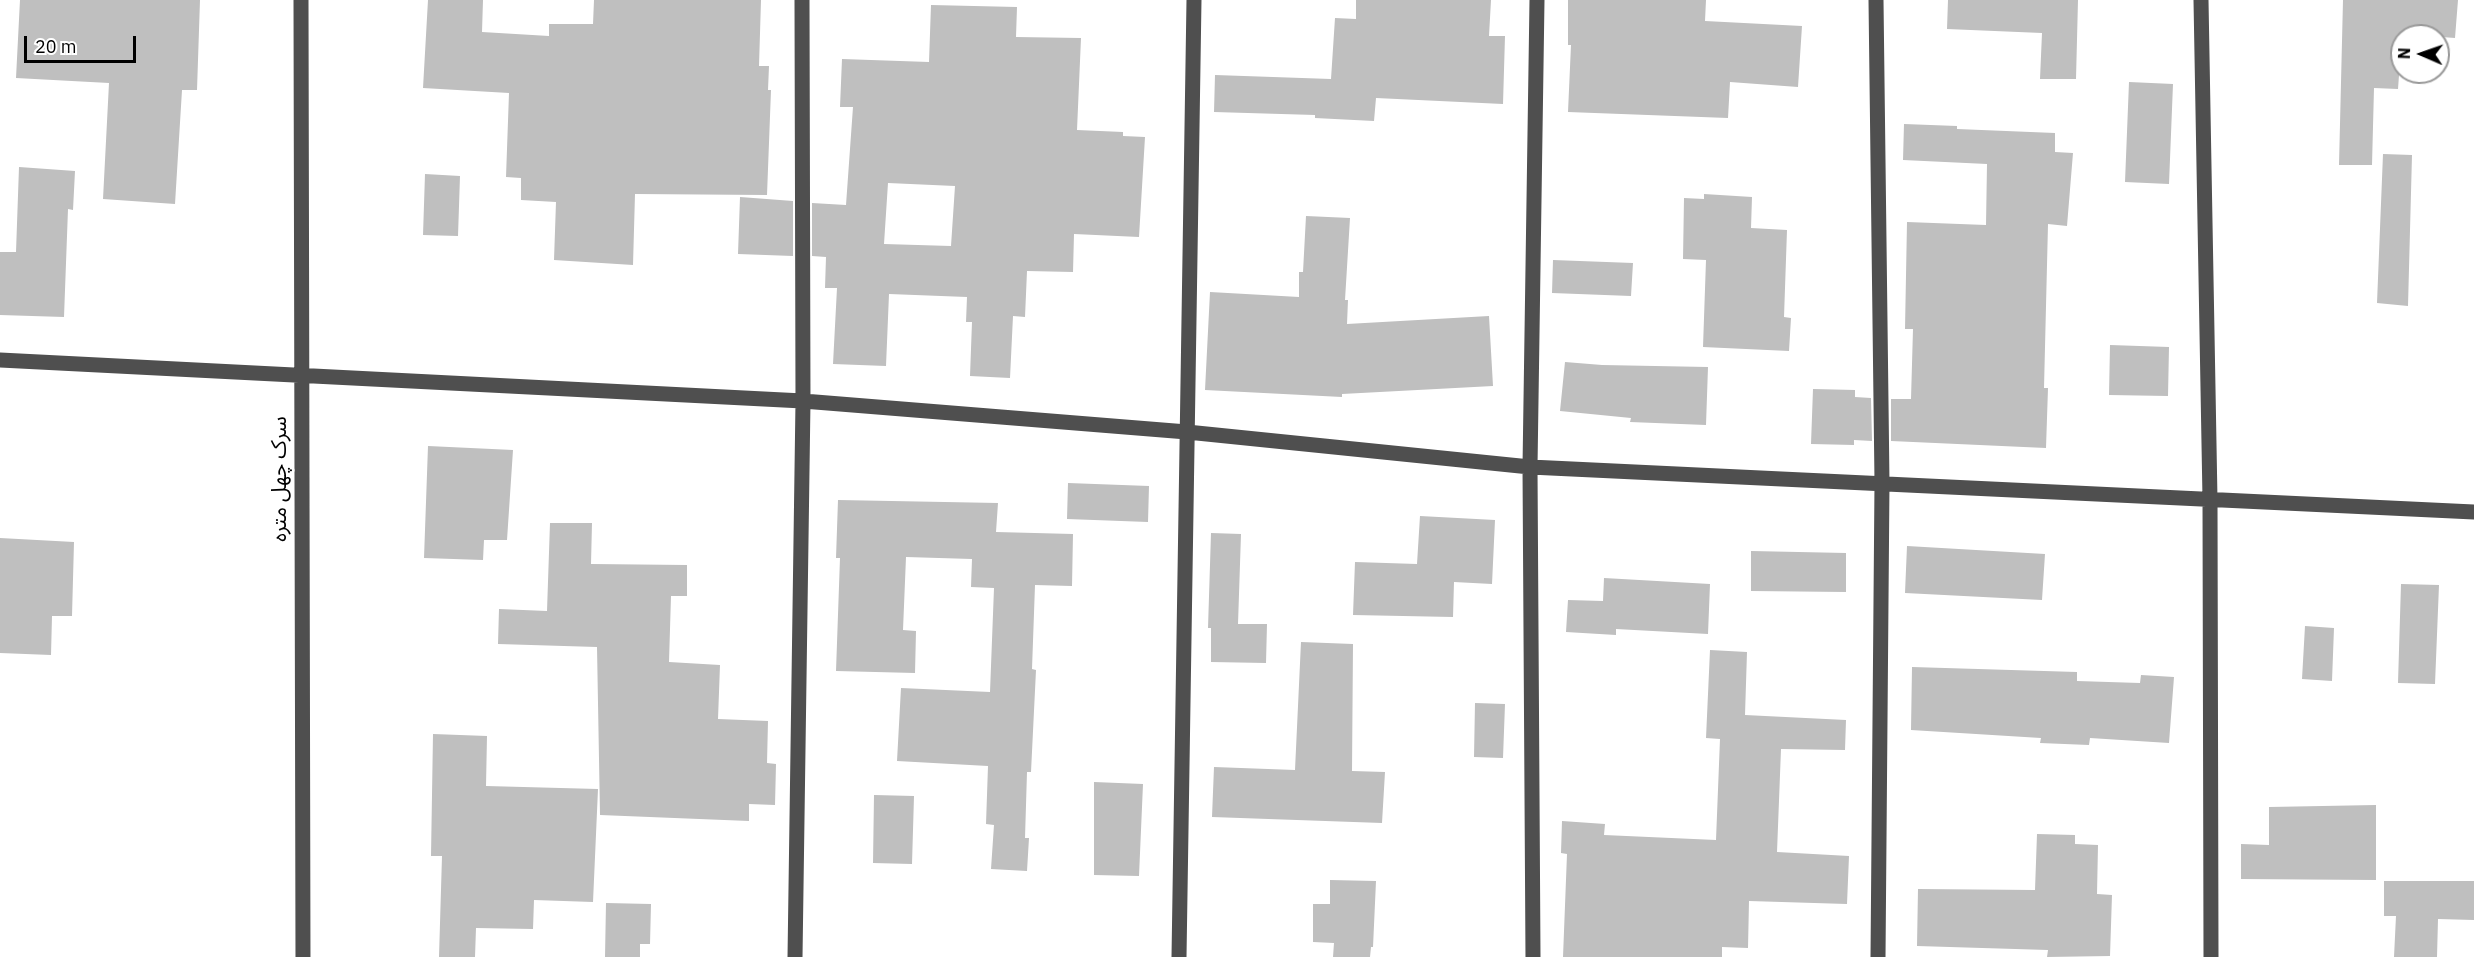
<!DOCTYPE html>
<meta charset="utf-8">
<style>
body{margin:0}
#map{position:relative;width:2474px;height:957px;overflow:hidden;background:#fff;font-family:"IBM Plex Sans",sans-serif}
canvas{display:block}
.north{position:absolute;left:2390px;top:24px;width:60px;height:60px;box-sizing:border-box;background:#fff;border:2px solid #999;border-radius:50%;rotate:272deg;font-size:16px;font-weight:700;line-height:24px;text-align:center;color:#000}
.north::after{content:'';display:block;margin:auto;width:21px;height:27px;background:#000;clip-path:polygon(50% 0,100% 100%,50% 72%,0 100%)}
.scale{position:absolute;left:24px;top:36px;width:112px;height:27px;box-sizing:border-box;border:3px solid #000;border-top:0;padding-left:8px;font-size:18px;line-height:21px;white-space:nowrap;color:#000;-webkit-text-stroke:4px #fff;paint-order:stroke}
</style>
<div id="map">
<canvas width="2474" height="957"></canvas>
<div class="north">N</div>
<div class="scale">20 m</div>
</div>
<script>
const g = document.querySelector('canvas').getContext('2d');
g.lineJoin = 'round';
function fill(path, color) { g.fillStyle = color; g.fill(path, 'evenodd'); }
function trace(path, color, width, dash) { g.strokeStyle = color; g.lineWidth = width; g.lineCap = dash ? 'butt' : 'round'; g.setLineDash(dash || []); g.stroke(path); }
function label(font, color, halo, rows, align = 'center') {
  g.font = font + ' "IBM Plex Sans","Noto Sans Arabic",sans-serif'; g.lineWidth = 5; g.setLineDash([]); g.textBaseline = 'middle'; g.strokeStyle = halo; g.fillStyle = color; for (const [text, x, y, turn = 0] of rows) {
    g.save(); g.translate(x, y); g.rotate((+turn || 0) * Math.PI / 180); g.textAlign = isNaN(turn) ? turn : align; if (halo) g.strokeText(text, 0, 0); g.fillText(text, 0, 0); g.restore();
  }
}
const building = new Path2D(`
 M 20,0 L 200,0 L 197,90 L 182,90 L 175,204 L 103,199 L 109,83 L 16,78 Z
 M 428,0 L 483,0 L 482,32 L 549,36 L 549,24 L 593,24 L 594,0 L 761,0 L 759,66 L 769,66 L 768,90 L 771,90 L 767,195 L 635,194 L 633,265 L 554,260 L 556,202 L 521,200 L 521,178 L 506,177 L 509,93 L 423,88 Z
 M 1356,0 L 1491,0 L 1489,36 L 1505,36 L 1503,104 L 1376,98 L 1374,121 L 1315,118 L 1315,115 L 1214,112 L 1215,75 L 1331,79 L 1335,18 L 1356,19 Z
 M 1568,0 L 1706,0 L 1705,21 L 1802,26 L 1798,87 L 1730,82 L 1728,118 L 1568,112 L 1571,45 L 1568,45 Z
 M 1948,0 L 2078,0 L 2076,79 L 2040,79 L 2042,33 L 1947,29 Z
 M 2343,0 L 2458,0 L 2455,38 L 2402,34 L 2398,89 L 2374,88 L 2372,165 L 2339,165 Z
 M 931,5 L 1017,7 L 1016,37 L 1081,38 L 1077,130 L 1123,132 L 1123,136 L 1145,137 L 1139,237 L 1074,234 L 1073,272 L 1027,271 L 1025,317 L 1013,316 L 1010,378 L 970,376 L 972,322 L 966,322 L 967,297 L 889,294 L 886,366 L 833,364 L 837,288 L 825,288 L 826,257 L 812,256 L 812,203 L 846,205 L 853,107 L 840,107 L 842,59 L 929,62 ZM 888,183 L 955,186 L 951,246 L 884,244 Z
 M 2129,82 L 2173,84 L 2169,184 L 2125,182 Z
 M 1904,124 L 1957,126 L 1957,129 L 2055,133 L 2055,152 L 2073,153 L 2067,226 L 2048,224 L 2044,388 L 2048,388 L 2046,448 L 1891,441 L 1891,399 L 1911,399 L 1913,329 L 1905,329 L 1907,222 L 1986,225 L 1987,164 L 1903,160 Z
 M 2383,154 L 2412,155 L 2408,306 L 2377,303 Z
 M 19,167 L 75,171 L 73,210 L 68,209 L 64,317 L 0,315 L 0,252 L 16,252 Z
 M 425,174 L 460,176 L 458,236 L 423,235 Z
 M 1704,194 L 1752,197 L 1751,228 L 1787,230 L 1784,317 L 1791,318 L 1789,351 L 1703,347 L 1706,260 L 1683,259 L 1684,198 L 1704,199 Z
 M 740,197 L 793,201 L 793,256 L 738,254 Z
 M 1306,216 L 1350,218 L 1345,300 L 1348,300 L 1347,324 L 1489,316 L 1493,386 L 1342,394 L 1342,397 L 1205,390 L 1210,292 L 1299,297 L 1299,272 L 1303,272 Z
 M 1553,260 L 1633,263 L 1631,296 L 1552,293 Z
 M 2110,345 L 2169,347 L 2168,396 L 2109,395 Z
 M 1565,362 L 1602,365 L 1708,367 L 1706,425 L 1630,422 L 1631,418 L 1560,411 Z
 M 1813,389 L 1855,390 L 1855,397 L 1871,398 L 1872,441 L 1854,440 L 1854,445 L 1811,444 Z
 M 428,446 L 513,450 L 507,540 L 484,540 L 483,560 L 424,558 Z
 M 1068,483 L 1149,486 L 1148,522 L 1067,519 Z
 M 838,500 L 998,503 L 996,532 L 1073,534 L 1072,586 L 1035,585 L 1032,669 L 1036,670 L 1031,772 L 1027,772 L 1025,838 L 1029,838 L 1027,871 L 991,869 L 994,825 L 986,824 L 988,766 L 897,761 L 901,688 L 990,692 L 994,588 L 971,587 L 972,559 L 906,557 L 903,630 L 916,631 L 915,673 L 836,671 L 840,558 L 836,558 Z
 M 1420,516 L 1495,520 L 1492,584 L 1454,582 L 1453,617 L 1353,615 L 1355,562 L 1417,564 Z
 M 550,523 L 592,523 L 591,564 L 687,565 L 687,596 L 671,596 L 669,662 L 720,665 L 718,719 L 768,721 L 767,763 L 776,764 L 775,805 L 749,804 L 749,821 L 600,815 L 597,647 L 498,644 L 499,609 L 547,611 Z
 M 1211,533 L 1241,534 L 1238,624 L 1267,624 L 1266,663 L 1211,662 L 1211,628 L 1208,628 Z
 M 0,538 L 74,542 L 72,616 L 52,616 L 51,655 L 0,653 Z
 M 1907,546 L 2045,554 L 2042,600 L 1905,593 Z
 M 1751,551 L 1846,553 L 1846,592 L 1751,591 Z
 M 1604,578 L 1710,584 L 1708,634 L 1616,629 L 1616,635 L 1566,632 L 1568,600 L 1603,601 Z
 M 2401,584 L 2439,585 L 2435,684 L 2398,683 Z
 M 2305,626 L 2334,628 L 2332,681 L 2302,679 Z
 M 1301,642 L 1353,644 L 1352,771 L 1385,772 L 1382,823 L 1212,817 L 1214,767 L 1295,770 Z
 M 1710,650 L 1747,652 L 1745,715 L 1846,720 L 1845,750 L 1781,749 L 1777,852 L 1849,856 L 1847,904 L 1749,901 L 1748,948 L 1722,947 L 1722,957 L 1563,957 L 1567,854 L 1561,853 L 1562,821 L 1605,824 L 1604,835 L 1716,840 L 1720,739 L 1706,738 Z
 M 1912,667 L 2077,672 L 2077,681 L 2140,683 L 2141,675 L 2174,677 L 2169,743 L 2090,738 L 2089,745 L 2040,743 L 2041,738 L 1911,730 Z
 M 1475,703 L 1505,704 L 1503,758 L 1474,757 Z
 M 433,734 L 487,736 L 486,786 L 598,789 L 593,902 L 534,900 L 533,929 L 476,928 L 475,957 L 439,957 L 442,856 L 431,856 Z
 M 1094,782 L 1143,784 L 1139,876 L 1094,875 Z
 M 874,795 L 914,796 L 912,864 L 873,863 Z
 M 2376,805 L 2376,880 L 2241,879 L 2241,844 L 2269,845 L 2269,807 Z
 M 2037,834 L 2075,835 L 2075,844 L 2098,845 L 2097,894 L 2112,895 L 2110,956 L 2047,957 L 2048,950 L 1917,946 L 1918,889 L 2035,890 Z
 M 1330,880 L 1376,881 L 1373,947 L 1371,947 L 1370,957 L 1333,957 L 1334,943 L 1313,942 L 1313,904 L 1330,904 Z
 M 2384,881 L 2474,881 L 2474,920 L 2438,919 L 2437,957 L 2394,957 L 2396,916 L 2384,916 Z
 M 606,903 L 651,904 L 650,944 L 640,944 L 640,957 L 605,957 Z`);
const minor = new Path2D(`
 M 301,0 L 303,957
 M 1876,0 L 1882,482 L 1878,957
 M 2201,0 L 2210,499 L 2211,957
 M 0,360 L 803,401 L 1187,432 L 1530,467 L 2474,512
 M 795,957 L 803,401 L 802,0
 M 1179,957 L 1194,0
 M 1533,957 L 1530,467 L 1537,0`);
const streetNames = [
 ["سرک چهل متره",280,479,-90]
];
fill(building, '#bfbfbf');
trace(minor, '#4f4f4f', 15);
label('21px', '#000', '#fff', streetNames);
</script>
